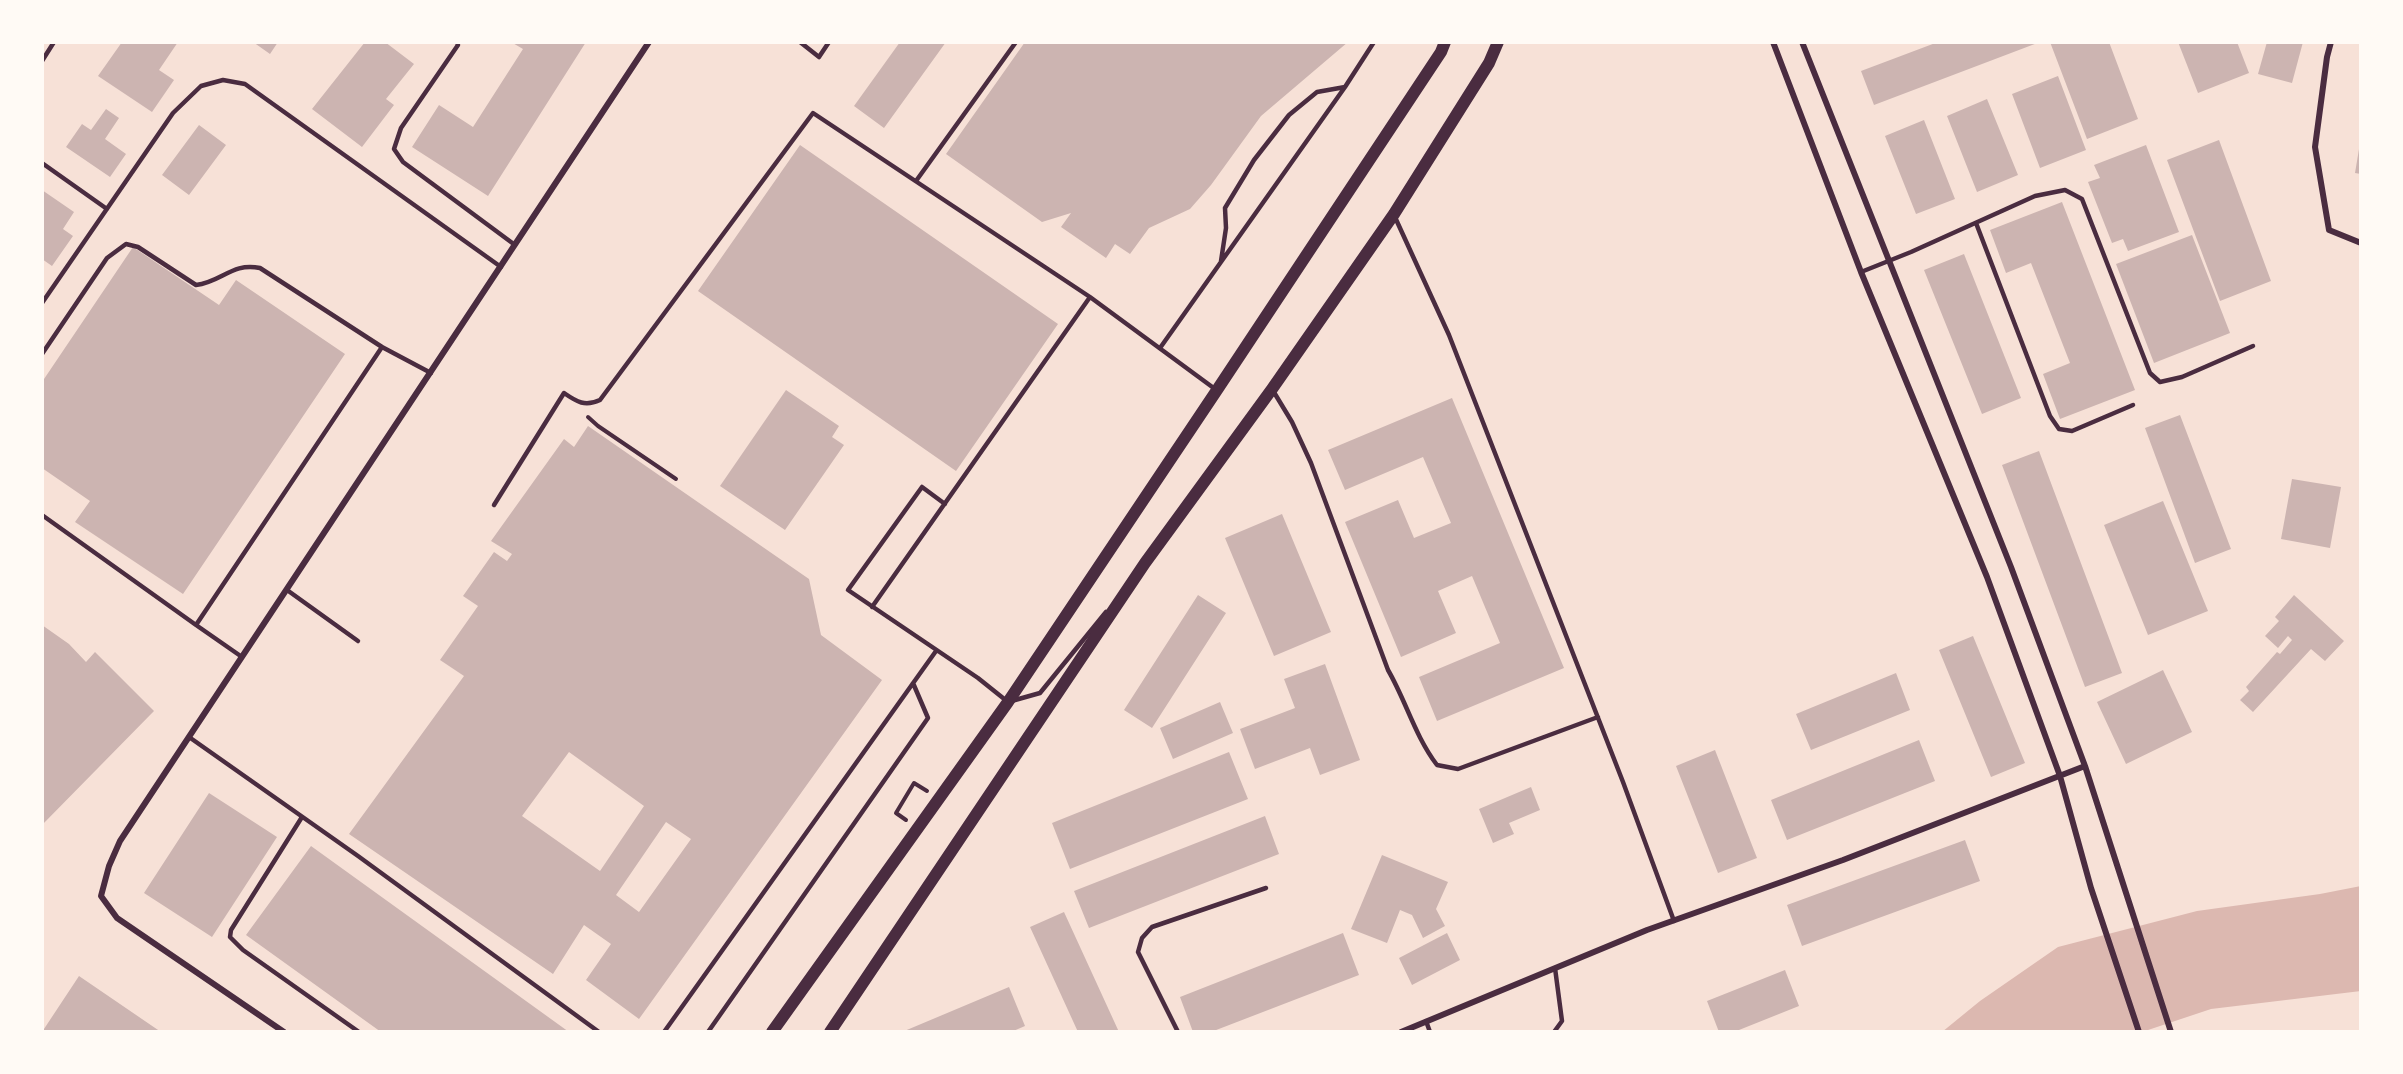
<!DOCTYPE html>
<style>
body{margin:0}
#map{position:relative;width:2403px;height:1074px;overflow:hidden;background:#f7e1d7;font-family:Figtree,sans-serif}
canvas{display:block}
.frame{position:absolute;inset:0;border:44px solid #fffaf5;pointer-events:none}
</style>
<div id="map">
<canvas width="2403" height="1074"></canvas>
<div class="frame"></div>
</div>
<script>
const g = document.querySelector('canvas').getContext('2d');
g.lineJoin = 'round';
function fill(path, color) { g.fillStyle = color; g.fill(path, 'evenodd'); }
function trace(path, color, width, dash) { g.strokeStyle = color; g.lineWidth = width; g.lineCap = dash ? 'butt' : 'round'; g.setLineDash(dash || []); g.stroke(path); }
const water = new Path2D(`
 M 2361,886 L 2361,991 L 2211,1009 L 2142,1032 L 1942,1032 L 1980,1001 L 2058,947 L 2197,911 L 2320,894 Z`);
const building = new Path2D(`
 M 122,42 L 178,42 L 159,70 L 174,80 L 152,112 L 98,76 Z
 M 253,42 L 278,42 L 270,54 Z
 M 365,42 L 385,42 L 414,64 L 386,99 L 394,105 L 362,147 L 312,109 Z
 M 511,42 L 586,42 L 488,196 L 412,147 L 439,105 L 473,127 L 523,49 Z
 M 900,42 L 946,42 L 884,128 L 854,106 Z
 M 1025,42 L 1348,42 L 1261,116 L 1211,185 L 1190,209 L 1149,228 L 1130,254 L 1115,244 L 1106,258 L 1061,227 L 1071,213 L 1042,222 L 946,154 Z
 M 1938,42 L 2040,42 L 1874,105 L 1861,71 Z
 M 2050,42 L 2109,42 L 2138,119 L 2087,139 Z
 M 2178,42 L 2237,42 L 2249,73 L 2198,93 Z
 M 2267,42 L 2303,42 L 2292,83 L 2258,74 Z
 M 2058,76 L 2086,150 L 2040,168 L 2012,94 Z
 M 1987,99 L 2018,175 L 1977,192 L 1947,116 Z
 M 106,109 L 119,118 L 105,139 L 126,154 L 110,177 L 66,147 L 82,124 L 91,130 Z
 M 1924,120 L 1955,199 L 1916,214 L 1885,136 Z
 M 199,125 L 226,145 L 189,195 L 162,175 Z
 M 2219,140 L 2271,281 L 2220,301 L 2167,160 Z
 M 2360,143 L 2361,143 L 2361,174 L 2355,173 Z
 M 800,145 L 1058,324 L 956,471 L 698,291 Z
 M 2146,145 L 2179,232 L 2128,251 L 2123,239 L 2112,243 L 2088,182 L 2100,178 L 2094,165 Z
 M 42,190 L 74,212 L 63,229 L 73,236 L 52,266 L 42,259 Z
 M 2062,202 L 2135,390 L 2060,419 L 2043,374 L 2070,363 L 2031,263 L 2006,273 L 1990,230 Z
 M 2192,235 L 2230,333 L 2154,363 L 2116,264 Z
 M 133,247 L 219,305 L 236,280 L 345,354 L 183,594 L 75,522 L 90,501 L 42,468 L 42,382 Z
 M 1964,254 L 2021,398 L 1982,414 L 1924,270 Z
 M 786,390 L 839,426 L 832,437 L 844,445 L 785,530 L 720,486 Z
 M 1452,398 L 1564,668 L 1437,721 L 1419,677 L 1500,643 L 1472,576 L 1438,591 L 1456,633 L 1401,657 L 1345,522 L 1398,500 L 1414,538 L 1451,523 L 1423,457 L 1345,490 L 1328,450 Z
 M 2180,415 L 2231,549 L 2195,563 L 2145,428 Z
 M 588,426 L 809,579 L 821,635 L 882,680 L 639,1019 L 586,980 L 611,944 L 584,925 L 553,974 L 349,834 L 464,676 L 440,660 L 478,606 L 463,596 L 494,552 L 507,561 L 512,554 L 491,541 L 564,439 L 574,447 ZM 569,752 L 644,806 L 600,871 L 522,816 ZM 666,822 L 691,839 L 639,912 L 616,895 Z
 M 2039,451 L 2122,673 L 2085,687 L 2002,465 Z
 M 2292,479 L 2341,487 L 2330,548 L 2281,539 Z
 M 2163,501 L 2208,611 L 2148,635 L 2104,525 Z
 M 1282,514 L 1331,632 L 1274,656 L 1225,538 Z
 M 1198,595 L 1226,613 L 1152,728 L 1124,710 Z
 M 2294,595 L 2344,641 L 2325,661 L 2311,649 L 2253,712 L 2240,700 L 2249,691 L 2246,687 L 2277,652 L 2280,654 L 2292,640 L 2288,636 L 2278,648 L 2265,636 L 2279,621 L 2275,617 Z
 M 42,625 L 69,644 L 86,662 L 95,652 L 154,711 L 42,825 Z
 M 1973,636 L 2025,763 L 1991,777 L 1939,650 Z
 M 1325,664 L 1360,760 L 1320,775 L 1310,748 L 1255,769 L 1240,729 L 1295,708 L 1284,679 Z
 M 2163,670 L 2192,732 L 2126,764 L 2097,702 Z
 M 1896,673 L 1910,710 L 1811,750 L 1796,714 Z
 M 1220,702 L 1233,733 L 1173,759 L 1160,728 Z
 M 1919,740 L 1935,781 L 1787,840 L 1771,800 Z
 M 1715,750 L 1757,858 L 1718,873 L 1676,766 Z
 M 1229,752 L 1248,799 L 1070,869 L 1052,823 Z
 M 1531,787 L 1540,810 L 1509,823 L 1514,834 L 1493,843 L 1479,809 Z
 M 209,793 L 277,837 L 212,937 L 144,893 Z
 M 1265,816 L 1279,854 L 1089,928 L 1074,891 Z
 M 1965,840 L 1980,881 L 1802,946 L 1787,905 Z
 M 311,846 L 569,1032 L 381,1032 L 246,935 Z
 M 1382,855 L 1448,882 L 1436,909 L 1445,926 L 1423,938 L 1412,915 L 1400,910 L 1387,943 L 1351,929 Z
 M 1064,912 L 1119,1032 L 1078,1032 L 1030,927 Z
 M 1343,933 L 1359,975 L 1211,1032 L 1193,1032 L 1180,997 Z
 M 1447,933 L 1460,960 L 1412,985 L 1399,958 Z
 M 1785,970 L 1799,1006 L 1734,1032 L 1719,1032 L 1707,1001 Z
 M 79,976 L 161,1032 L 42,1032 Z
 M 1009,987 L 1025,1026 L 1011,1032 L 902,1032 Z`);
const path = new Path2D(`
 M 588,417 L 598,426 L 676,479
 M 906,820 L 896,813 L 914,783 L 927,791`);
const service = new Path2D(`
 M 457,42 L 458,45 L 401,128 L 394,149 L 403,162 L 515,245
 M 800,42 L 819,57 L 829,42
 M 42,61 L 54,42
 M 42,163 L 107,209
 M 916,181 L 1016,42
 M 1394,215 L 1449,335 L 1623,782 L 1674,921
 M 1976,223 L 2050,416 L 2059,429 L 2072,431 L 2133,405
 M 1221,261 L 1226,228 L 1225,208 L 1254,160 L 1289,115 L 1317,92 L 1345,87
 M 1861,272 L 1911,252 L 2035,196 L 2065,190 L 2082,199 L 2150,373 L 2160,382 L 2182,377 L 2253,346
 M 42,303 L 173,113 L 201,86 L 223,80 L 245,84 L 501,267
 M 1160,348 L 1345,87 L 1374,42
 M 42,354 L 107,258 L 126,244 L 138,247 L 196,285 C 222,282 232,262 260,268 L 382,347
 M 1272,389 L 1292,422 L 1311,463 L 1388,670 C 1406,701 1415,736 1437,765 L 1458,769 L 1598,717
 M 945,504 L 922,487 L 848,590 L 978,678 L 1008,702 L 1040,693 L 1106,612
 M 494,505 L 564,393 C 577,402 585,407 600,400 L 813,113 L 1090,297 L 1215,389
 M 42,515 L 196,625
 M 287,590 L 358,641
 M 872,607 L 1090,297
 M 242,657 L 196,625 L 382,347 L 431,373
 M 189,737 L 358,856 L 599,1032
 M 302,817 L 231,930 L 230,937 L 243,950 L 359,1032
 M 1426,1021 L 1430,1032
 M 664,1032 L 936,651
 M 708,1032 L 928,718 L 913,683
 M 1178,1032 L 1138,952 L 1142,938 L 1152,927 L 1266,888
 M 1554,1032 L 1562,1021 L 1555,968`);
const minor = new Path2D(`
 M 1773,42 L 1861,272 L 1987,577 L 2060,776 L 2091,888 L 2139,1032
 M 1802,42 L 2011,567 L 2085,766 L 2171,1032
 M 2331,42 L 2327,57 L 2315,147 L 2329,230 L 2361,243
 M 284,1032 L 117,918 L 101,896 L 109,866 L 120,841 L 649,42
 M 1401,1032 L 1647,930 L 1843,860 L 2085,766`);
const secondary = new Path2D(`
 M 772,1032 L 1008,702 L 1217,390 L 1441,52 L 1445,42
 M 830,1032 L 1145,563 L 1272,389 L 1394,214 L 1489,63 L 1498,42`);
fill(water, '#dcb8b0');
fill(building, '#ccb4b1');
trace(path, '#4a2c40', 4);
trace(service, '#4a2c40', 4.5);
trace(minor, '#4a2c40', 6);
trace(secondary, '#4a2c40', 12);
</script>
